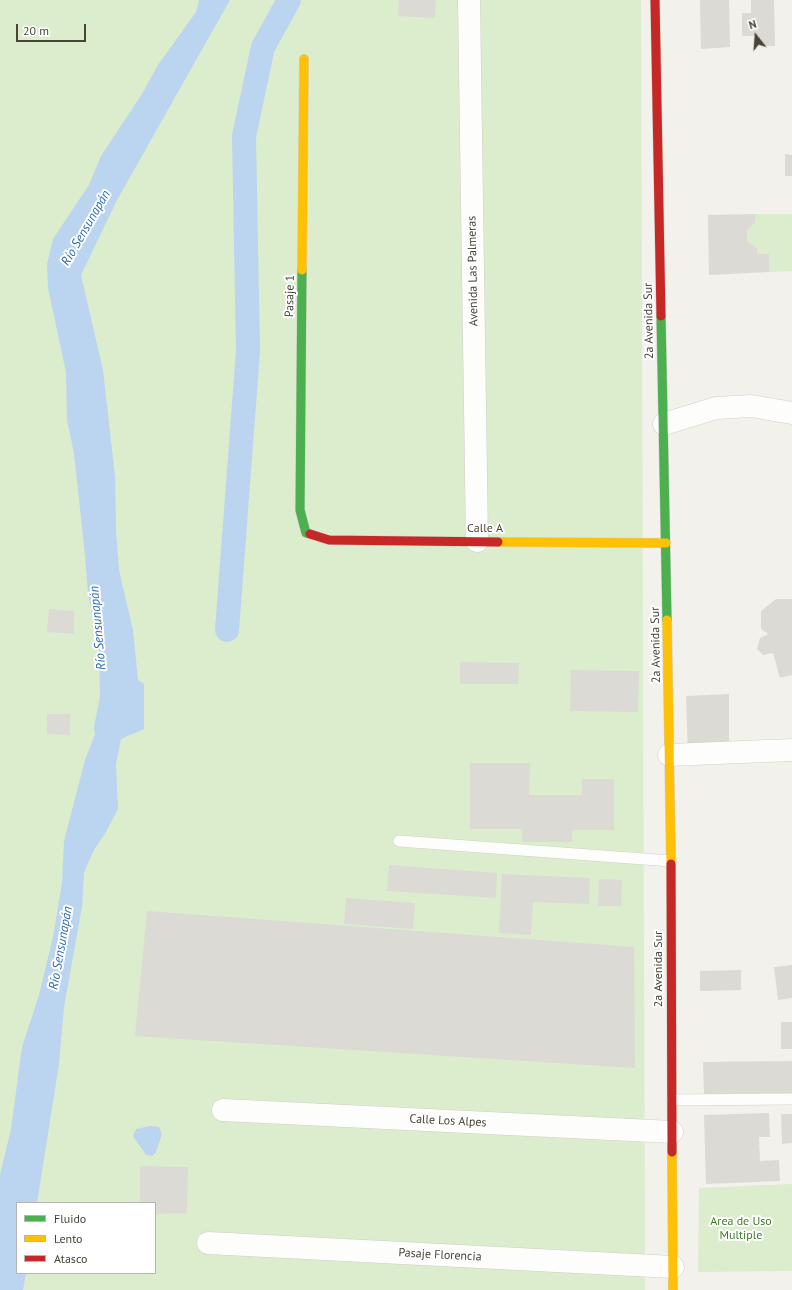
<!DOCTYPE html>
<meta charset="utf-8">
<style>
body{margin:0}
#map{position:relative;width:792px;height:1290px;overflow:hidden;background:#f2f1ec;font-family:"PT Sans",sans-serif}
canvas{display:block}
.legend{position:absolute;left:16px;top:1202px;width:140px;height:72px;box-sizing:border-box;background:#fff;border:1px solid #b6b4af;margin:0;padding:5px 7px;list-style:none;font-size:12px;color:#494437}
.legend li{display:flex;align-items:center;gap:8px;height:20px}
.legend b{width:20px;border:1px solid #b6b4af}
.north{position:absolute;left:736px;top:16px;width:40px;height:40px;-webkit-text-stroke:3px #fff;paint-order:stroke;rotate:343deg;font-size:11px;font-weight:700;line-height:16px;text-align:center;color:#494437}
.north::after{content:'';display:block;margin:auto;width:14px;height:18px;background:#494437;clip-path:polygon(50% 0,100% 100%,50% 72%,0 100%)}
.scale{position:absolute;left:16px;top:24px;width:70px;height:18px;box-sizing:border-box;border:2px solid #494437;border-top:0;padding-left:5px;font-size:12px;line-height:14px;white-space:nowrap;color:#494437;-webkit-text-stroke:3px #fff;paint-order:stroke}
</style>
<div id="map">
<canvas width="792" height="1290"></canvas>
<ul class="legend">
<li><b style="height:5px;background:#4caf50"></b>Fluido</li>
<li><b style="height:5px;background:#ffc107"></b>Lento</li>
<li><b style="height:5px;background:#c62828"></b>Atasco</li>
</ul>
<div class="north">N</div>
<div class="scale">20 m</div>
</div>
<script>
const g = document.querySelector('canvas').getContext('2d');
g.lineJoin = 'round';
function fill(path, color) { g.fillStyle = color; g.fill(path, 'evenodd'); }
function trace(path, color, width, dash) { g.strokeStyle = color; g.lineWidth = width; g.lineCap = dash ? 'butt' : 'round'; g.setLineDash(dash || []); g.stroke(path); }
function label(font, color, halo, rows, align = 'center') {
  g.font = font + ' "PT Sans",sans-serif'; g.lineWidth = 4; g.setLineDash([]); g.textBaseline = 'middle'; g.strokeStyle = halo; g.fillStyle = color; for (const [text, x, y, turn = 0] of rows) {
    g.save(); g.translate(x, y); g.rotate((+turn || 0) * Math.PI / 180); g.textAlign = isNaN(turn) ? turn : align; if (halo) g.strokeText(text, 0, 0); g.fillText(text, 0, 0); g.restore();
  }
}
const green = new Path2D(`
 M 0,0 L 641,0 L 645,1290 L 0,1290 ZM 17,1203 L 155,1203 L 155,1273 L 17,1273 Z
 M 756,214 L 792,214 L 792,271 L 769,272 L 769,254 L 757,254 L 757,248 L 747,241 L 747,230 L 755,223 Z
 M 792,1184 L 792,1271 L 698,1272 L 699,1188 Z`);
const water = new Path2D(`
 M 199,0 L 230,0 L 117,200 L 81,275 L 103,370 L 115,476 L 116,531 L 119,570 L 133,630 L 138,680 L 144,684 L 144,729 L 121,739 L 116,764 L 118,809 L 106,832 L 94,850 L 84,872 L 82,907 L 64,1007 L 59,1064 L 37,1203 L 17,1203 L 17,1273 L 26,1273 L 23,1290 L 0,1290 L 0,1175 L 11,1129 L 22,1047 L 39,995 L 53,937 L 62,883 L 64,841 L 85,760 L 95,734 L 94,727 L 100,697 L 99,651 L 88,593 L 85,555 L 74,453 L 67,420 L 66,372 L 48,288 L 47,264 L 53,239 L 89,185 L 101,156 L 142,94 L 158,65 L 196,12 Z
 M 150,1126 L 159,1127 L 162,1134 L 156,1152 L 152,1156 L 146,1155 L 133,1136 L 136,1129 Z`);
const canal = new Path2D(`
 M 227,630 L 248,351 L 244,136 L 263,47 L 289,0`);
const building = new Path2D(`
 M 399,0 L 436,0 L 435,18 L 398,16 Z
 M 700,0 L 729,0 L 730,47 L 701,49 Z
 M 751,0 L 774,0 L 775,46 L 759,46 L 759,36 L 742,36 L 742,13 L 751,13 Z
 M 785,154 L 792,155 L 792,176 L 785,176 Z
 M 756,214 L 755,223 L 747,230 L 747,241 L 757,248 L 757,254 L 769,254 L 769,272 L 709,275 L 708,215 Z
 M 776,599 L 792,599 L 792,675 L 780,678 L 773,653 L 763,655 L 757,649 L 760,638 L 768,634 L 761,629 L 761,611 Z
 M 49,609 L 74,611 L 74,634 L 47,632 Z
 M 460,662 L 519,663 L 518,684 L 460,684 Z
 M 571,670 L 639,671 L 638,712 L 570,711 Z
 M 729,694 L 729,754 L 688,755 L 686,696 Z
 M 47,714 L 70,714 L 70,735 L 47,734 Z
 M 470,763 L 530,763 L 529,795 L 582,795 L 582,779 L 614,779 L 614,830 L 572,830 L 572,842 L 522,842 L 522,829 L 470,829 Z
 M 389,865 L 497,873 L 496,898 L 387,891 Z
 M 502,874 L 590,878 L 589,904 L 533,902 L 531,935 L 499,933 Z
 M 599,879 L 622,880 L 621,906 L 598,906 Z
 M 346,898 L 415,903 L 413,929 L 344,924 Z
 M 147,911 L 634,947 L 635,1068 L 135,1036 Z
 M 792,965 L 792,998 L 778,1000 L 774,967 Z
 M 741,970 L 741,990 L 700,991 L 700,971 Z
 M 781,1022 L 792,1022 L 792,1049 L 781,1049 Z
 M 792,1061 L 792,1093 L 704,1094 L 703,1062 Z
 M 769,1113 L 770,1137 L 759,1137 L 760,1161 L 779,1160 L 780,1181 L 706,1184 L 704,1115 Z
 M 781,1114 L 792,1114 L 792,1143 L 782,1144 Z
 M 140,1166 L 188,1167 L 187,1213 L 155,1214 L 155,1203 L 140,1203 Z`);
const lane = new Path2D(`
 M 399,841 L 671,861
 M 672,1100 L 792,1099`);
const street = new Path2D(`
 M 469,0 L 477,541
 M 664,424 L 716,408 L 751,406 L 792,413
 M 669,755 L 792,750
 M 223,1110 L 672,1132
 M 208,1243 L 673,1267`);
const fast = new Path2D(`
 M 302,270 L 300,510 L 306,533 L 310,534
 M 661,316 L 667,620`);
const slow = new Path2D(`
 M 302,270 L 304,59
 M 498,542 L 666,543
 M 667,620 L 671,864
 M 672,1152 L 673,1290`);
const jam = new Path2D(`
 M 655,0 L 661,316
 M 310,534 L 329,540 L 498,542
 M 671,864 L 672,1152`);
const streetNames = [
 ["Avenida Las Palmeras",473,271,-91],
 ["Pasaje 1",290,296,-89],
 ["2a Avenida Sur",649,321,-91],
 ["Calle A",485,529],
 ["2a Avenida Sur",656,645,-91],
 ["2a Avenida Sur",659,969,-90],
 ["Calle Los Alpes",448,1121,3],
 ["Pasaje Florencia",440,1255,3]
];
const parkNames = [
 ["Area de Uso",741,1222],
 ["Multiple",741,1236]
];
const waterNames = [
 ["Río Sensunapán",86,228,-60],
 ["Río Sensunapán",98,628,-95],
 ["Río Sensunapán",61,948,-80]
];
fill(green, '#dbedcc');
fill(water, '#bbd4f0');
trace(canal, '#bbd4f0', 24);
fill(building, '#dcdad4');
trace(lane, '#d0cfc9', 12);
trace(street, '#d0cfc9', 23);
trace(fast, '#d2d0c3', 10);
trace(slow, '#d2d0c3', 10);
trace(jam, '#d2d0c3', 10);
trace(lane, '#fdfdfc', 11);
trace(street, '#fdfdfc', 22);
trace(fast, '#4caf50', 9);
trace(slow, '#ffc107', 9);
trace(jam, '#c62828', 9);
label('12px', '#494437', '#fff', streetNames);
label('12px', '#3d7c28', '#fff', parkNames);
label('italic 13px', '#2c6ab8', '#fff', waterNames);
</script>
